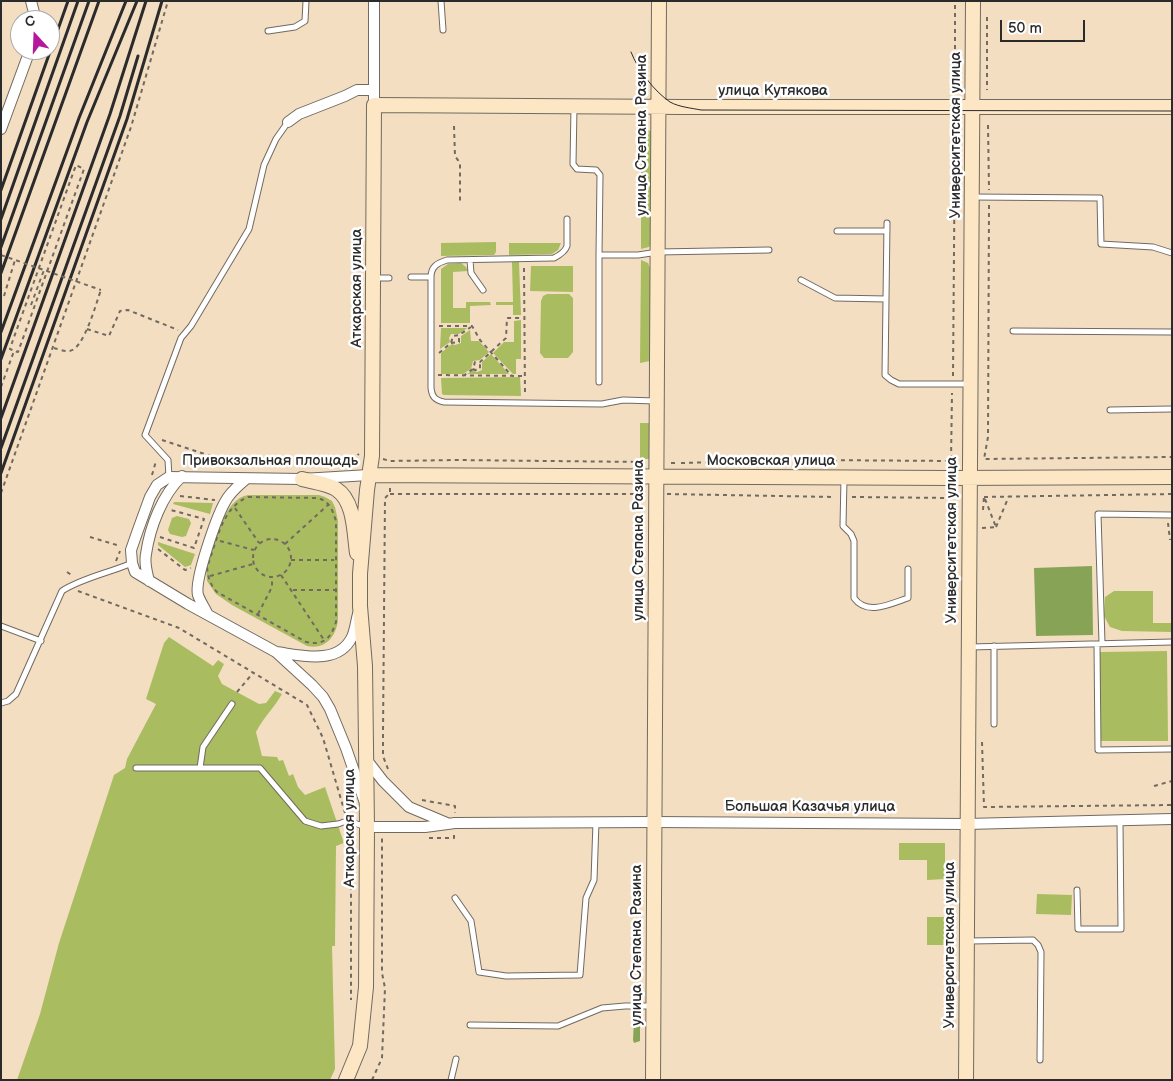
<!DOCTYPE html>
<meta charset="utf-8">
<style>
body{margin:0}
#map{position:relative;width:1173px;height:1081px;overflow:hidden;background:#f3dec2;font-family:"Balsamiq Sans",sans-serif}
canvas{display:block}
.frame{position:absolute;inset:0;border:2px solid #2b2b2b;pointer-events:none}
.north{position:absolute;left:10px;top:10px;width:50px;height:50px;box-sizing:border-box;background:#fff;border:1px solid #aaa;border-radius:50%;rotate:340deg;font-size:14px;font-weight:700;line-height:20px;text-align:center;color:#2b2b2b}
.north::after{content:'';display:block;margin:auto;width:18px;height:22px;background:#b5179e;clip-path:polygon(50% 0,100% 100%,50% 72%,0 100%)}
.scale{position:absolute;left:1000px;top:20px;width:85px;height:22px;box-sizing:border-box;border:2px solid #2b2b2b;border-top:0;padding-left:6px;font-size:15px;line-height:18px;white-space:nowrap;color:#2b2b2b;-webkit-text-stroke:4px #fff;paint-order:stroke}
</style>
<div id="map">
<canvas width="1173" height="1081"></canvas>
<div class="frame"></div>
<div class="north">С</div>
<div class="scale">50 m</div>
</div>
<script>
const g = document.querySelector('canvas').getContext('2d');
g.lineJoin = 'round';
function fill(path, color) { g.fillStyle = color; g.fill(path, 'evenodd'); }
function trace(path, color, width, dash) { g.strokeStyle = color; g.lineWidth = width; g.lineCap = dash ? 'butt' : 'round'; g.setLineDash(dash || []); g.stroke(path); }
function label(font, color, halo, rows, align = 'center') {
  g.font = font + ' "Balsamiq Sans",sans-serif'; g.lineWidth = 5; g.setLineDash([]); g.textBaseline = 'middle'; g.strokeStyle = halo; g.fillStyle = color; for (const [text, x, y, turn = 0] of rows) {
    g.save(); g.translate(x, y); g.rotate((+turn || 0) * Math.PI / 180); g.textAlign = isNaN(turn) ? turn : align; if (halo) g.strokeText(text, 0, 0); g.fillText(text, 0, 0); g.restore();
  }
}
const green = new Path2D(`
 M 641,130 L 652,131 L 651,243 L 649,247 L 641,249 Z
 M 496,242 L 496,252 L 494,255 L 441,256 L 441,243 Z
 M 509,243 L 561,243 L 558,250 L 552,254 L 509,255 Z
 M 641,260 L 648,263 L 651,271 L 650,361 L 640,363 Z
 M 512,262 L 519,262 L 521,315 L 513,315 L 513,305 L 496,305 L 496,302 L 513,302 Z
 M 461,263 L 466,267 L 468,271 L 453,272 L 453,308 L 466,308 L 466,302 L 490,302 L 491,305 L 470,306 L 470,323 L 441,323 L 441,269 L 448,264 Z
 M 531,266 L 573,266 L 573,292 L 530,291 Z
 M 547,294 L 569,294 L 573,298 L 573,352 L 568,358 L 544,358 L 540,353 L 541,301 L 543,296 Z
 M 521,320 L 521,359 L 516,359 L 516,374 L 513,374 L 493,353 L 504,342 L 514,342 L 514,321 Z
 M 441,328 L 467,328 L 459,334 L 451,334 L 449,338 L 450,342 L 440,349 Z
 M 470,330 L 471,341 L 479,341 L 489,352 L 480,360 L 473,361 L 471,369 L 463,374 L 441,374 L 441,353 L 452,344 L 455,345 L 461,343 L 461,336 Z
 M 491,354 L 509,374 L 467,374 L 473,370 L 477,372 L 482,370 L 482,362 Z
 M 520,377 L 521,396 L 444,395 L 442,394 L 441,378 Z
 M 640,423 L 650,423 L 649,459 L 640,459 Z
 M 248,495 L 319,495 L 325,497 L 332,501 L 335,507 L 338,521 L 338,620 C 336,637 325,650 307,646 L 232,605 L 216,594 L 207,581 L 206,567 C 214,545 223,499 248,495 Z
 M 174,502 L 213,503 L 210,514 L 173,504 Z
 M 177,516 L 189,519 L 191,523 L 186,536 L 182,537 L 170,534 L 168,530 L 172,518 Z
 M 158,542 L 195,554 L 191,565 L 185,567 L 158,545 Z
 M 1114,591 L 1153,591 L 1153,623 L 1172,623 L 1172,632 L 1122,631 L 1110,627 L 1104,616 L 1105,597 Z
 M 169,637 L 213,666 L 218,660 L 224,664 L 218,676 L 222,684 L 259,704 L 266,703 L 275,691 L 282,694 C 274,708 263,718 256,732 L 262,756 L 277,757 L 279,761 L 283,760 L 289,776 L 293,774 L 298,787 L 305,795 L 325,787 L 344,843 L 336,846 L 335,946 L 332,946 L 335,1069 L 330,1080 L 17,1080 L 40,1014 L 59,943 L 114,775 L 125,768 L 127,759 L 156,704 L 146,699 L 164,643 Z
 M 1167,651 L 1168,741 L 1101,741 L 1099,652 Z
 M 899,843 L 945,843 L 945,879 L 927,880 L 927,860 L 899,860 Z
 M 1037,894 L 1072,895 L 1071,915 L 1036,914 Z
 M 927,917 L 944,917 L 944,945 L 927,945 Z`);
const forest = new Path2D(`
 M 1092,566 L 1093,635 L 1036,636 L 1034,568 Z
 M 634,1019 L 640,1021 L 640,1041 L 634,1043 L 633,1040 Z`);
const path = new Path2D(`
 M 987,17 L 987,90
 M 955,89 L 955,1
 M 988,125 L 989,190
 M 454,126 L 455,156 L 460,163 L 460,201
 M 989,205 L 988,437 L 984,459 L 1172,457
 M 524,268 L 525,395
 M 4,296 L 15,260
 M 31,305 L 44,270
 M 439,326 L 472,326 L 480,340 L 512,376
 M 87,329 L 109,336 L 120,311 L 128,310 L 178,330
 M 451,343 L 459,342 L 459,335
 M 54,348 C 58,349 65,352 69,351 C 84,350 96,303 101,290
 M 439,353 L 451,343 L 453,336 L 459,335 L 471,327
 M 473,369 L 475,370 L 480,369 L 480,362
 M 438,375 L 523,376
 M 463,376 L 473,369 L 475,362 L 480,362 L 506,338 L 507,318 L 523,318
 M 953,376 L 955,125
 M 1,387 L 14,351 L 10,349 L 13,340 L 76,165 L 84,169 L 18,352 L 14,351
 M 162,440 L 223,460 L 352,459 L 359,454
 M 383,459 L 390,461 L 456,460 L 643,462
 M 671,463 L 676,463
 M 681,463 L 808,460 L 951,461 L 952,393
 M 152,475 L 156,461
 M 1,493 L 131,127 L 168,1
 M 390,494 L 643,494
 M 667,494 L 835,497
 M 180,496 L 215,500
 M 248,497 L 318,498 C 330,502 332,509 336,521 L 336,622 C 331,638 324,646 306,642 L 217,592 C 210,585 208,577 207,567 C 217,542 221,508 248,497 Z
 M 852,497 L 950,498
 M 984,497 L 1172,494
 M 985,499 L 996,527
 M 235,508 L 259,543
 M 983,510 L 984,497
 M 1168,523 L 1170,540
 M 996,527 L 1009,496
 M 982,528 L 996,527
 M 90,537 L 120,546
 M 160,537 L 194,548 L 204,519 L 171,510
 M253 558a19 19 0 1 1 38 0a19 19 0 1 1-38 0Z
 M 220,541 L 254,550
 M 285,544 L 329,504
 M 158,549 L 185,570 L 191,568
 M 291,560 L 334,560
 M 116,561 L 120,551
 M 67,572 L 73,576
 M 281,575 L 324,640
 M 210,576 L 253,564
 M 293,590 L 335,590
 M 78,591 L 179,628 L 307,705 L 323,738 L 345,813
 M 258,614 L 272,587 L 272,578
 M 237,692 L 253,673
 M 982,742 L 984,807 L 1172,805
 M 388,769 L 383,756 L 383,733 L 385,498 L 390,493 L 390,488
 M 1154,786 L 1172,781
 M 422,800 L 455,806 L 455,813
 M 349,830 L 351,844 L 351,1000
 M 429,838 L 454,838 L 454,833
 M 372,1080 L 382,1058 L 385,988 L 382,973 L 382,838`);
const lane = new Path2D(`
 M 441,1 L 443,30
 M 268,31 L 295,27 L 305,21 L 306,1
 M 574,107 L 573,164 L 577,169 L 596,170 L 600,175 L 599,255
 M 972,197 L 1100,198 L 1101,244 L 1153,247 L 1172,253
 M 887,223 L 885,375 L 891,380 L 899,384 L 969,384
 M 837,231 L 887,231
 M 470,260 L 471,273 L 483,290
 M 411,277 L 431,277 L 431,388 C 432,397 435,400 444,402 L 602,404 L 623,400 L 656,401
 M 431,277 C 431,267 437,263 447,260 L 554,258 C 560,255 565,252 567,246 L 567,219
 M 374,278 L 389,278
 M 801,280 L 835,298 L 886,299
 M 1013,331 L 1172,332
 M 599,382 L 599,255 L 638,255 L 658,252 L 769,250
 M 1110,410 L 1172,409
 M 169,477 L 168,460 L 145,435 L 181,338 L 191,326 L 249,229 L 264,165 L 276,139 L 288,122
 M 844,478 L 843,526 L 851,534 L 854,541 L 854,598 C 867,616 890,604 908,598 L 908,569
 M 1,626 L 41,641
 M 1102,643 L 1098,514 L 1172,515
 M 1097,644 L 1098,750 L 1172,749
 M 994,646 L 994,724
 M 970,647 L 1172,642
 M 1,703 L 8,701 L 16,694 L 62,591 C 82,578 109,573 132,563
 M 136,768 L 260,768 L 305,821 L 321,826 L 338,824 L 347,821 L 367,827
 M 200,768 L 203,747 L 232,704
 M 1077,890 L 1078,929 L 1121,929 L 1120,821
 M 455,898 L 471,921 L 479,972 L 506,976 L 580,975 L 586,898 L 594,880 L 596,822
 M 969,941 L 1033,940 L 1038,945 L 1041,952 L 1040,1060
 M 470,1025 L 558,1026 L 602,1008 L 625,1006 L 652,1006
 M 451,1080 L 456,1059`);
const street = new Path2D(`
 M 31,1 L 36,20
 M 374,1 L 374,105
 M 288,122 L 299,114 L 345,96 L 357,90 L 374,90
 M 1,129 L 30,50
 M 149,581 C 147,572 144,564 146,554 C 150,527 162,495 182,476
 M 207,613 C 204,607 200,601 198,595 C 194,580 217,516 225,502 C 230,492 238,486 246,479
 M 276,652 C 300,655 338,666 352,637 C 355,631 356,621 358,614
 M 366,759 L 383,781 L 409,807 L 447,823
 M 364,800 L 346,748 L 330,709 L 323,697 L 312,685 L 276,652 L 188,604 L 135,572 L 132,563 L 131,550 L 138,530 L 150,497 L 157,485 L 169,477 L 302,479 L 369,475
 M 367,827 L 425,827 L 455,823 L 654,822 L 966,824 L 1172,819`);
const secondary = new Path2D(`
 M 369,475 L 950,478 L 1172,477
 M 302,479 C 313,482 326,483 336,489 C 355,501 354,533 357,553
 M 346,1080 L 360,1046 L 366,987 L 367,827 L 365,666 L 360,606 L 360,574 L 367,490 L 372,456 L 374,105 L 684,107 L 1172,107
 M 653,1080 L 659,1
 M 966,1080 L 973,1`);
const tram = new Path2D(`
 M 631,52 C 638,70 654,91 670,102 C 679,107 691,108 701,110 L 1172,111`);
const rail = new Path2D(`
 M 1,190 L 68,1
 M 1,219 L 78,1
 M 1,247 L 89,1
 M 1,273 L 99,1
 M 1,332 L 79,118 L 126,1
 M 1,359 L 87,122 L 137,1
 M 1,418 L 110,114 L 146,1
 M 1,448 L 120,116 L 138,56
 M 1,473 L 127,119 L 162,1`);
const pathBridge = new Path2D(`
 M 1,255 L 101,290`);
const streetNames = [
 ["улица Кутякова",773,91],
 ["улица Степана Разина",642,135,-90],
 ["Университетская улица",956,135,-90],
 ["Аткарская улица",357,288,-90],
 ["Привокзальная площадь",270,461],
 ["Московская улица",771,461],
 ["улица Степана Разина",639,540,-90],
 ["Университетская улица",952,540,-90],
 ["Большая Казачья улица",810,807],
 ["Аткарская улица",350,828,-90],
 ["улица Степана Разина",637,945,-90],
 ["Университетская улица",950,945,-90]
];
fill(green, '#aabc60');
fill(forest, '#87a456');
trace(lane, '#716a60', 7);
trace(street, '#716a60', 12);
trace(secondary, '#716a60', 16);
trace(path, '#716a60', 2, [4, 4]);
trace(lane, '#fff', 5);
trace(street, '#fff', 10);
trace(secondary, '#fce6c4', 14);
trace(tram, '#2b2b2b', 1);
trace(rail, '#2b2b2b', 3);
trace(pathBridge, '#716a60', 2, [4, 4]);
label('15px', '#2b2b2b', '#fff', streetNames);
</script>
